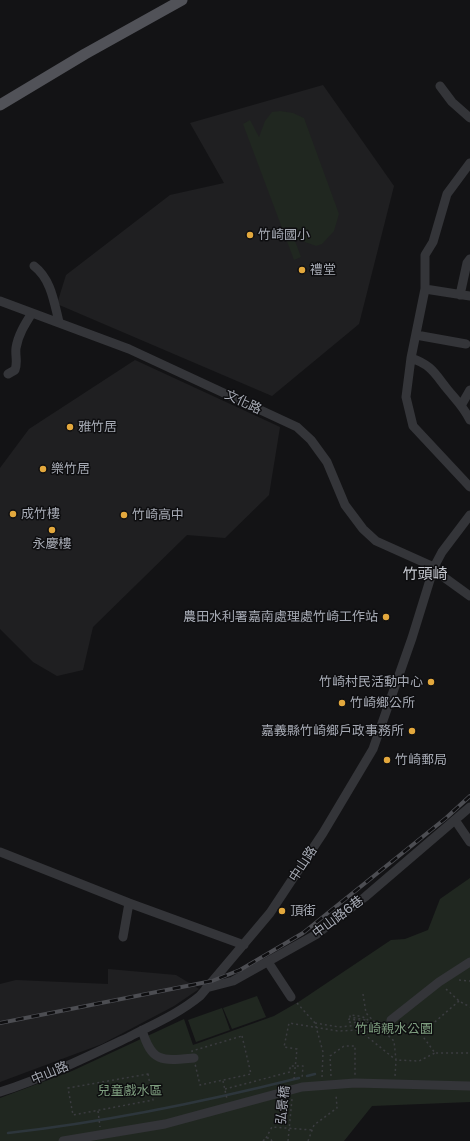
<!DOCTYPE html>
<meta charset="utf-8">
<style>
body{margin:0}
canvas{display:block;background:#131315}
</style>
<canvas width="470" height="1141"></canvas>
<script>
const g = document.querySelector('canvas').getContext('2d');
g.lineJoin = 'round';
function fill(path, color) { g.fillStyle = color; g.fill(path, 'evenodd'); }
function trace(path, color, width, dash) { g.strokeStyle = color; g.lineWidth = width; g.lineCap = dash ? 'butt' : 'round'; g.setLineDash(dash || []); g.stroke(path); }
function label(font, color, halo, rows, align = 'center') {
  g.font = font + ' "Public Sans","Noto Sans TC",sans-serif'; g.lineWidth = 3; g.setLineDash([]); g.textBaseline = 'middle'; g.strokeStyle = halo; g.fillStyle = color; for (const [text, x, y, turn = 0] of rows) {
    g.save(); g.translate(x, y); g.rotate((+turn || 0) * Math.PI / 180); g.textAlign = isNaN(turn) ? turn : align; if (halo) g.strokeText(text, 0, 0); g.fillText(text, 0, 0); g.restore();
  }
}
const built = new Path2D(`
 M 323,85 L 394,186 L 359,324 L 272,396 L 57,304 L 66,275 L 170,195 L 224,183 L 190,123 Z
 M 135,360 L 280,427 L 269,495 L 225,538 L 187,535 L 93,627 L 83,670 L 57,676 L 33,662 L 0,629 L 0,468 L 29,429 Z
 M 108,969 L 176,975 L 199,989 L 174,1006 L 102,1044 L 0,1082 L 0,984 L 16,980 L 108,984 Z`);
const green = new Path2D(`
 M 280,111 L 293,113 L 304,118 L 339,214 L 334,231 L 322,244 L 316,246 L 294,238 L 301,257 L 294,260 L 243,124 L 250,120 L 259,137 L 265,121 L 272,112 Z
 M 470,878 L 470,1102 L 372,1106 L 344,1141 L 0,1141 L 0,1098 L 72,1071 L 184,1019 L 193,1045 L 274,1016 L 300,1001 L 391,940 L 405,939 L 428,930 L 440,899 Z
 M 257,996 L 266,1017 L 232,1029 L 223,1008 Z
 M 222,1008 L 230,1030 L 196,1042 L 188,1020 Z`);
const stream = new Path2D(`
 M 307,1076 L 315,1074
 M 8,1133 C 106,1122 203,1102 299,1078`);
const path = new Path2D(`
 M 459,980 L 470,981
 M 446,989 L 459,1001 L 470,1007
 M 363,994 L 366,1013 L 380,1028 L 384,1025
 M 459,1001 L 421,1034 L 435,1053 L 470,1053
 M 297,1003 L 315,1023 L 323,1052 L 322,1078
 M 315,1023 L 339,1027 L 361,1025 L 367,1032 L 369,1031 L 363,1023 L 348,1022 L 349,1019 C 361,1020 365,1022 372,1032 L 374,1031 L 365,1020 L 350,1017 L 350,1015 C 365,1016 367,1018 377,1030 L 380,1028 L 394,1041 L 396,1060 L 419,1061 L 435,1053
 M 242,1036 L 251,1074 L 200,1085 L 192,1051 Z
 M 148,1074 L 153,1100 L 73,1115 L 68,1088 Z
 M 331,1076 L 330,1056 L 344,1046 L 355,1046 L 355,1075
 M 294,1079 L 297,1049 L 284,1047 L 289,1023 L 338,1031 L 359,1030 L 396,1060 L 395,1076
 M 223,1081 L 227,1099
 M 225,1089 L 290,1072 L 290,1066 L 303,1066 L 302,1079
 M 98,1111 L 100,1127
 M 266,1138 L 272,1127 L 312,1130
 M 263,1141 L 266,1138 L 270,1138 L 272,1141
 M 288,1141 L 292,1099
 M 308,1141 L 314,1125 L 337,1108 L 336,1094`);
const minor = new Path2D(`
 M 440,86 L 452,102 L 470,118
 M 470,163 L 447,194 L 433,242 L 425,255 L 425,289 L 411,358 C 432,365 435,374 448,390 C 457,401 463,406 470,420
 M 34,266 C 51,279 54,302 59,322
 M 425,289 L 470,296
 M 460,295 L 467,263 L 470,259
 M 0,301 L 129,349 L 297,427 L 311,440 L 327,462 L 345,505 L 363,529 L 376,541 L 434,567 L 445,578 L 470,596
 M 416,335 L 466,344
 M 411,358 L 406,397 L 413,426 L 470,487
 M 8,374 L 15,370 C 18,362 15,356 16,348 C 18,335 25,324 32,313
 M 462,404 L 470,390
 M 455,820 L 470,842
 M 0,852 L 129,903 L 244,945
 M 123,937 L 129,903
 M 268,962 L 291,997
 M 206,988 L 233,981 L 317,934 L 365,897 L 470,807
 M 391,1020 L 439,982 L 470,962
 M 142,1030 C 152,1063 162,1061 194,1058
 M 0,1092 C 44,1078 87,1057 129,1037 C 154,1024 178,1014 200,996 L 270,913 L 323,833 L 373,749 L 412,638 L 434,567 L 442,552 L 470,515
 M 63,1141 L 165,1124 L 302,1087 L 355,1083 L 470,1086`);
const major = new Path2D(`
 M 0,105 L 85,54 L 182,0`);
const rail = new Path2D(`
 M 0,1023 L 212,981 L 240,970 L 303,933 L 446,818 L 470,796`);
const markers = [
 [250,235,4,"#e3a83d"],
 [302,270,4,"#e3a83d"],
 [70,427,4,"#e3a83d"],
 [43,469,4,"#e3a83d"],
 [13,514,4,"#e3a83d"],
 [124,515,4,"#e3a83d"],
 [52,530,4,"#e3a83d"],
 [386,617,4,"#e3a83d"],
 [431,682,4,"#e3a83d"],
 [342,703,4,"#e3a83d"],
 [412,731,4,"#e3a83d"],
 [387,760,4,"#e3a83d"],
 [282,911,4,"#e3a83d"]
];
const poiNames = [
 ["竹崎國小",258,235],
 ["禮堂",310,270],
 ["雅竹居",78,427],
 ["樂竹居",51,469],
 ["成竹樓",21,514],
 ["竹崎高中",132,515],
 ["永慶樓",52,544,"center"],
 ["農田水利署嘉南處理處竹崎工作站",378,617,"right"],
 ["竹崎村民活動中心",423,682,"right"],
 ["竹崎鄉公所",350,703],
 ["嘉義縣竹崎鄉戶政事務所",404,731,"right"],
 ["竹崎郵局",395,760],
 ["頂街",290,911]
];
const streetNames = [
 ["文化路",243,402,25],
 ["中山路",303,864,-57],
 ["中山路6巷",338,917,-37],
 ["中山路",50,1073,-23],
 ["弘景橋",283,1105,-84]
];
const parkNames = [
 ["竹崎親水公園",394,1029],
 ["兒童戲水區",130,1091]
];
const quarterNames = [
 ["竹頭崎",425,574]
];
fill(built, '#1f1f21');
fill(green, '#202720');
trace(stream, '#2d363c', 2.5);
trace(path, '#3b3c40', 1.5, [2, 3]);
trace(minor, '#343539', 9);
trace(major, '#515258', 11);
trace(rail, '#4c4d52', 4);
trace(rail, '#0e0e10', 2.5, [8]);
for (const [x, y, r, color] of markers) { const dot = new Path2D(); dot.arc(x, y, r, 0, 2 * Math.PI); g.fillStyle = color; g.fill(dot); trace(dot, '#0e0e10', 1.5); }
label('13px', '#a6aab4', '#0e0e10', poiNames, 'left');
label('13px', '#a6aab4', '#0e0e10', streetNames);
label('13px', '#7e9e7f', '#0e0e10', parkNames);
label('15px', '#c6c9d0', '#0e0e10', quarterNames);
</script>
